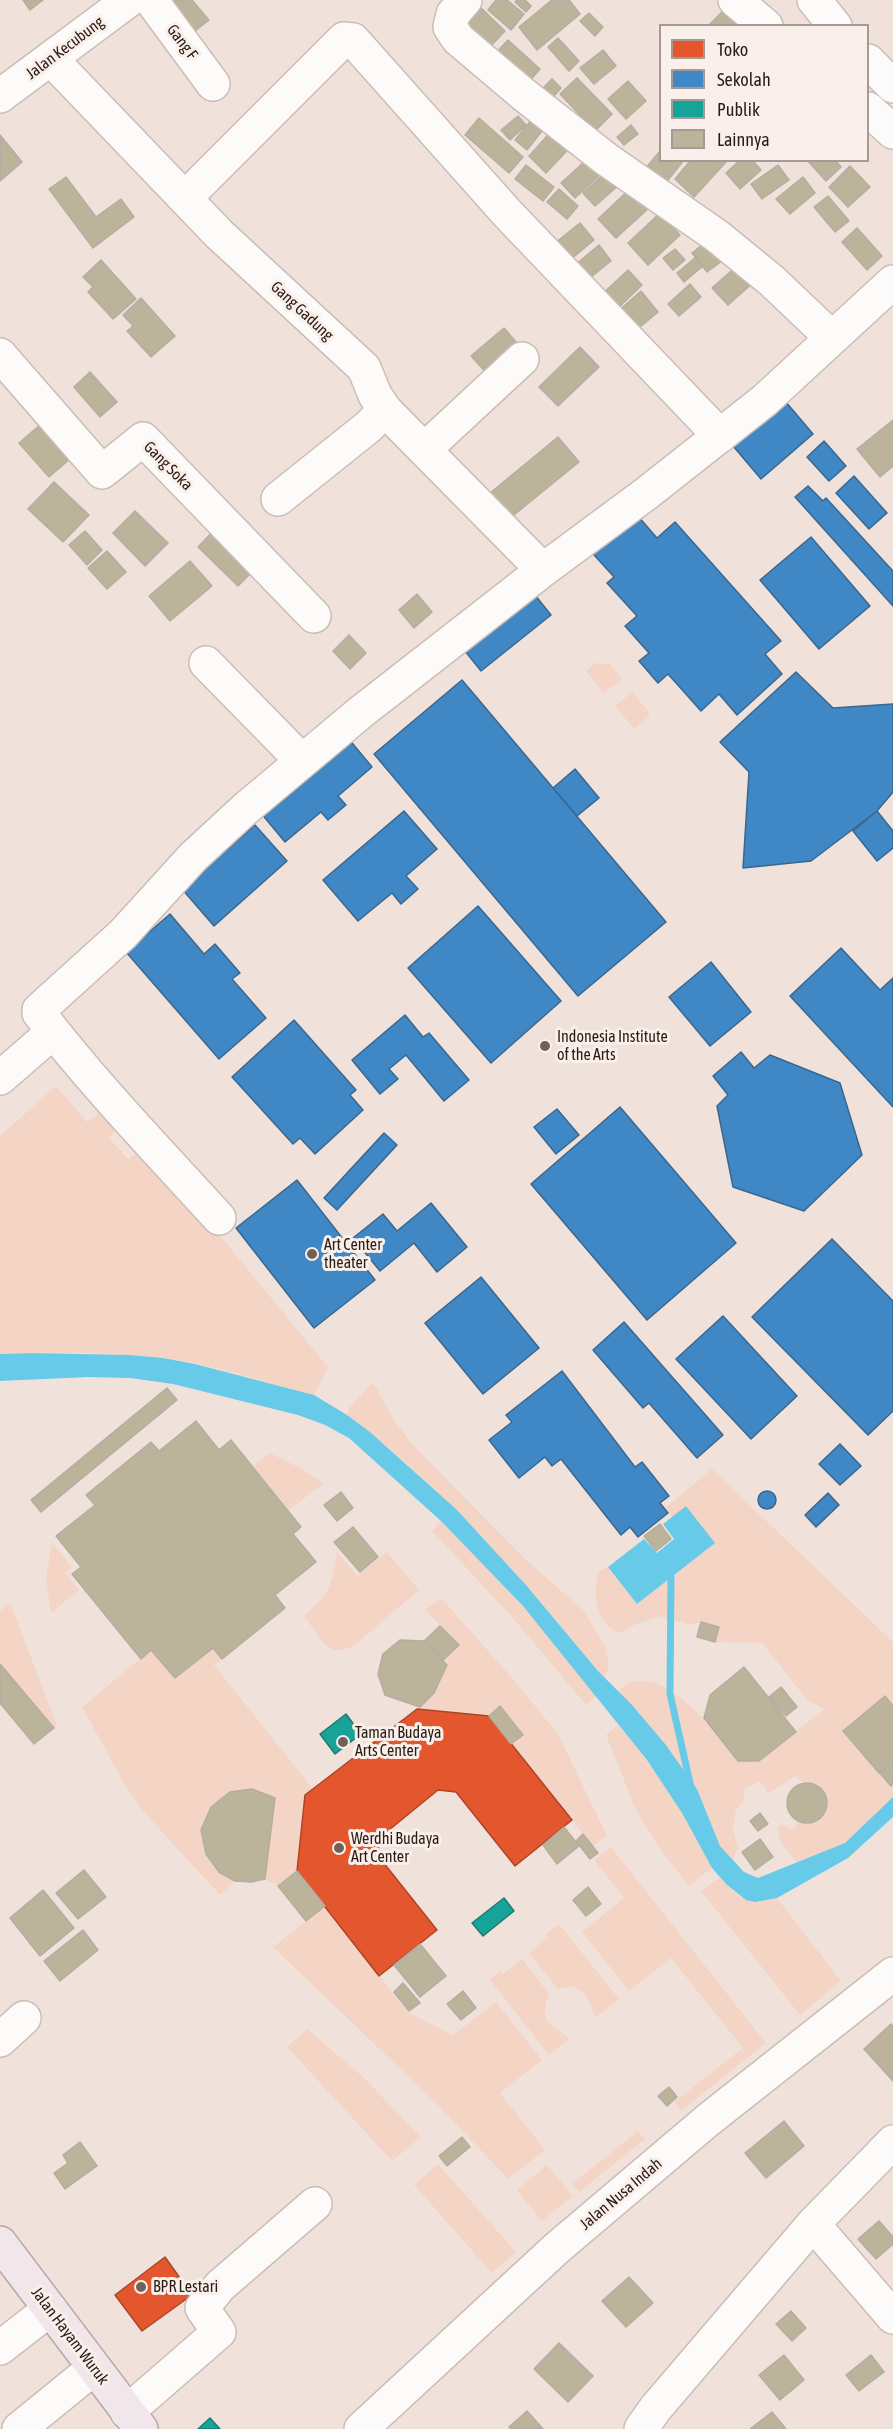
<!DOCTYPE html>
<style>
body{margin:0}
#map{position:relative;width:893px;height:2429px;overflow:hidden;background:#f0e2da;font-family:"Asap Condensed",sans-serif}
canvas{display:block}
.legend{position:absolute;left:659px;top:24px;width:210px;height:138px;box-sizing:border-box;background:#f9efeb;border:2px solid #a79a95;margin:0;padding:8px 10px;list-style:none;font-size:18px;color:#2b1b13}
.legend li{display:flex;align-items:center;gap:12px;height:30px}
.legend b{width:30px;border:2px solid #a79a95}
</style>
<div id="map">
<canvas width="893" height="2429"></canvas>
<ul class="legend">
<li><b style="height:16px;background:#e4572e"></b>Toko</li>
<li><b style="height:16px;background:#3f88c5"></b>Sekolah</li>
<li><b style="height:16px;background:#17a398"></b>Publik</li>
<li><b style="height:16px;background:#bcb49a"></b>Lainnya</li>
</ul>
</div>
<script>
const g = document.querySelector('canvas').getContext('2d');
g.lineJoin = 'round';
function fill(path, color) { g.fillStyle = color; g.fill(path, 'evenodd'); }
function trace(path, color, width, dash) { g.strokeStyle = color; g.lineWidth = width; g.lineCap = dash ? 'butt' : 'round'; g.setLineDash(dash || []); g.stroke(path); }
function label(font, color, halo, rows, align = 'center') {
  g.font = font + ' "Asap Condensed",sans-serif'; g.lineWidth = 6; g.setLineDash([]); g.textBaseline = 'middle'; g.strokeStyle = halo; g.fillStyle = color; for (const [text, x, y, turn = 0] of rows) {
    g.save(); g.translate(x, y); g.rotate((+turn || 0) * Math.PI / 180); g.textAlign = isNaN(turn) ? turn : align; if (halo) g.strokeText(text, 0, 0); g.fillText(text, 0, 0); g.restore();
  }
}
const green = new Path2D(`
 M 596,663 L 610,664 L 622,679 L 604,693 L 586,671 Z
 M 632,692 L 649,712 L 649,716 L 634,729 L 615,706 Z
 M 56,1086 L 87,1122 L 109,1107 L 124,1124 L 108,1137 L 128,1159 L 144,1147 L 204,1216 L 328,1367 L 314,1395 C 264,1382 213,1364 162,1358 C 109,1352 53,1352 0,1354 L 0,1136 Z
 M 373,1382 L 394,1420 L 411,1443 L 524,1558 L 584,1611 L 605,1647 L 609,1665 L 605,1678 C 577,1648 553,1615 525,1584 C 470,1523 413,1464 347,1415 L 349,1408 Z
 M 270,1453 L 304,1470 L 324,1483 L 289,1510 L 253,1466 Z
 M 712,1469 L 893,1642 L 893,1706 L 884,1696 L 843,1731 L 893,1788 L 893,1797 L 845,1843 L 797,1863 C 789,1852 774,1840 780,1825 L 785,1825 L 789,1829 L 795,1829 L 797,1821 L 813,1823 L 826,1813 L 827,1797 L 817,1784 L 801,1782 L 796,1776 L 768,1794 L 765,1787 L 759,1782 L 744,1789 C 745,1799 744,1804 736,1809 L 733,1829 L 738,1848 L 732,1861 L 720,1846 L 697,1789 L 666,1745 L 618,1691 C 621,1689 625,1685 629,1683 C 668,1667 718,1736 739,1761 L 759,1761 L 824,1709 L 808,1701 L 762,1643 L 715,1642 L 719,1627 L 701,1622 L 689,1625 L 661,1616 L 631,1626 L 622,1633 C 597,1630 590,1588 600,1570 L 608,1567 L 637,1604 L 714,1543 L 686,1506 L 672,1517 L 665,1508 Z
 M 441,1521 L 523,1606 L 597,1696 L 586,1705 L 512,1617 L 432,1531 Z
 M 52,1543 L 72,1567 L 65,1573 L 79,1590 L 51,1613 L 46,1579 Z
 M 337,1551 L 357,1576 L 387,1552 L 419,1590 L 356,1644 C 328,1662 319,1636 304,1616 C 330,1594 333,1583 337,1551 Z
 M 440,1599 L 443,1600 L 513,1679 L 558,1734 L 607,1836 L 593,1846 L 511,1744 L 523,1735 L 500,1707 L 489,1716 L 417,1709 L 434,1693 L 447,1665 L 443,1660 L 459,1645 L 425,1610 Z
 M 10,1603 L 57,1725 L 54,1728 L 0,1664 L 0,1611 Z
 M 213,1648 L 222,1659 L 214,1665 L 313,1789 L 297,1871 L 278,1886 L 265,1879 L 275,1798 L 252,1789 L 230,1792 L 211,1807 L 201,1830 L 206,1854 L 219,1872 L 235,1881 L 220,1895 L 141,1809 L 125,1785 L 82,1707 L 151,1650 L 175,1678 Z
 M 618,1725 L 647,1760 L 682,1813 L 712,1868 L 689,1886 L 660,1849 L 635,1808 L 606,1735 Z
 M 611,1847 L 766,2043 L 681,2111 L 674,2102 L 743,2048 L 671,1958 L 629,1991 L 582,1932 L 624,1898 L 594,1860 Z
 M 720,1877 C 739,1900 747,1904 777,1898 L 841,1981 L 800,2015 L 701,1891 Z
 M 325,1906 L 409,2013 L 453,2035 L 496,2002 L 542,2060 L 500,2093 L 545,2150 L 508,2179 L 438,2105 L 273,1947 Z
 M 559,1924 L 619,1999 L 596,2017 L 585,1994 L 572,1986 L 558,1989 L 529,1953 L 548,1937 L 546,1934 Z
 M 522,1959 L 550,1995 L 546,2001 L 545,2017 C 552,2030 562,2030 569,2039 L 549,2055 L 490,1980 L 500,1971 L 503,1974 Z
 M 307,2029 L 362,2076 L 421,2137 L 392,2161 L 287,2047 Z
 M 638,2131 L 645,2139 L 579,2192 L 572,2184 Z
 M 438,2164 L 516,2252 L 492,2273 L 414,2185 Z
 M 547,2165 L 573,2196 L 542,2221 L 517,2190 Z`);
const water = new Path2D(`
 M 32,1353 L 129,1355 L 163,1358 L 195,1364 L 314,1395 L 347,1415 L 370,1432 L 456,1509 L 526,1585 L 598,1671 L 632,1705 L 666,1745 L 697,1789 L 720,1846 L 744,1872 L 758,1878 L 845,1843 L 893,1797 L 893,1817 L 848,1858 L 777,1898 L 755,1902 L 746,1900 L 727,1885 L 712,1868 L 682,1813 L 647,1760 L 523,1606 L 441,1521 L 349,1438 L 325,1425 L 298,1415 L 173,1384 L 130,1378 L 88,1377 L 0,1381 L 0,1354 Z
 M 686,1506 L 715,1543 L 637,1604 L 608,1567 L 644,1539 L 657,1553 L 674,1539 L 663,1524 Z`);
const shops = new Path2D(`
 M 417,1709 L 489,1716 L 572,1820 L 515,1866 L 456,1792 L 438,1790 L 378,1839 L 379,1857 L 437,1930 L 379,1976 L 297,1871 L 305,1795 Z
 M 165,2257 L 192,2295 L 142,2331 L 115,2295 Z`);
const schools = new Path2D(`
 M 780,395 L 813,434 L 761,479 L 728,440 Z
 M 824,441 L 846,466 L 829,481 L 807,457 Z
 M 854,476 L 887,513 L 869,529 L 836,493 Z
 M 808,486 L 823,501 L 826,498 L 893,571 L 893,606 L 795,497 Z
 M 630,507 L 657,538 L 675,522 L 781,641 L 765,654 L 782,674 L 737,715 L 719,694 L 701,711 L 668,674 L 658,683 L 639,661 L 649,653 L 625,626 L 637,616 L 607,583 L 614,577 L 586,546 Z
 M 811,537 L 870,606 L 819,649 L 760,580 Z
 M 527,585 L 551,615 L 481,671 L 457,641 Z
 M 796,672 L 833,708 L 893,704 L 893,792 L 877,811 L 811,861 L 743,868 L 749,772 L 720,742 Z
 M 462,680 L 666,922 L 578,996 L 374,754 Z
 M 343,732 L 372,767 L 338,796 L 346,805 L 328,820 L 321,812 L 285,842 L 255,806 Z
 M 575,769 L 599,798 L 577,816 L 553,788 Z
 M 404,811 L 437,849 L 406,876 L 418,889 L 401,904 L 392,893 L 358,921 L 323,880 Z
 M 877,811 L 893,831 L 893,848 L 877,861 L 853,831 Z
 M 255,825 L 287,861 L 214,926 L 182,889 Z
 M 478,906 L 561,1001 L 491,1063 L 408,968 Z
 M 170,914 L 204,954 L 215,944 L 240,973 L 232,979 L 266,1018 L 219,1059 L 126,952 Z
 M 841,948 L 880,990 L 893,978 L 893,1107 L 790,996 Z
 M 711,962 L 751,1012 L 710,1046 L 669,997 Z
 M 405,1015 L 423,1037 L 429,1033 L 469,1080 L 444,1101 L 406,1055 L 389,1069 L 398,1079 L 380,1094 L 352,1060 Z
 M 294,1020 L 356,1090 L 350,1095 L 363,1110 L 315,1154 L 300,1138 L 293,1144 L 232,1077 Z
 M 741,1052 L 754,1068 L 770,1055 L 840,1083 L 862,1155 L 804,1211 L 733,1187 L 717,1106 L 728,1095 L 713,1076 Z
 M 620,1107 L 736,1243 L 647,1320 L 531,1184 Z
 M 557,1109 L 579,1135 L 556,1154 L 534,1127 Z
 M 384,1133 L 397,1145 L 337,1210 L 324,1198 Z
 M 297,1180 L 375,1280 L 314,1328 L 236,1228 Z
 M 431,1203 L 467,1247 L 437,1272 L 414,1243 L 380,1271 L 353,1238 L 383,1214 L 397,1231 Z
 M 832,1239 L 893,1301 L 893,1411 L 868,1435 L 752,1317 Z
 M 481,1277 L 539,1348 L 483,1394 L 425,1323 Z
 M 723,1316 L 797,1396 L 751,1439 L 676,1359 Z
 M 624,1322 L 723,1435 L 697,1458 L 649,1403 L 643,1408 L 593,1350 Z
 M 562,1371 L 635,1467 L 642,1462 L 669,1496 L 660,1503 L 668,1513 L 638,1537 L 630,1527 L 621,1535 L 561,1459 L 552,1466 L 545,1457 L 519,1478 L 489,1440 L 512,1422 L 506,1415 Z
 M 840,1444 L 861,1466 L 840,1485 L 819,1464 Z
 M758 1500a9 9 0 1 1 18 0a9 9 0 1 1-18 0Z
 M 828,1493 L 839,1505 L 816,1527 L 805,1515 Z`);
const public = new Path2D(`
 M 346,1714 L 361,1734 L 335,1754 L 320,1734 Z
 M 504,1898 L 514,1911 L 483,1936 L 472,1923 Z
 M 210,2418 L 220,2429 L 198,2429 Z`);
const stream = new Path2D(`
 M 671,1577 L 670,1694 L 690,1783`);
const building = new Path2D(`
 M 23,0 L 43,0 L 30,10 Z
 M 169,0 L 192,0 L 209,20 L 190,35 Z
 M 496,0 L 507,0 L 524,14 L 511,30 L 488,10 Z
 M 517,0 L 525,0 L 531,6 L 526,12 L 515,2 Z
 M 552,0 L 569,0 L 580,14 L 537,50 L 519,27 Z
 M 731,3 L 742,26 L 708,26 Z
 M 481,8 L 505,31 L 487,50 L 463,27 Z
 M 589,13 L 603,27 L 595,36 L 580,21 Z
 M 558,38 L 579,61 L 569,71 L 548,47 Z
 M 508,40 L 540,69 L 527,84 L 494,55 Z
 M 603,50 L 616,66 L 594,84 L 580,68 Z
 M 577,78 L 612,114 L 595,131 L 560,94 Z
 M 552,79 L 561,88 L 547,104 L 537,94 Z
 M 628,81 L 646,101 L 626,119 L 608,99 Z
 M 537,113 L 549,122 L 527,150 L 515,140 Z
 M 518,116 L 526,125 L 510,140 L 501,130 Z
 M 479,118 L 523,157 L 509,173 L 465,135 Z
 M 558,124 L 576,141 L 546,173 L 529,156 Z
 M 631,125 L 638,134 L 624,145 L 617,137 Z
 M 0,135 L 22,162 L 0,181 Z
 M 660,151 L 660,160 L 684,160 L 660,190 L 641,174 Z
 M 594,153 L 607,168 L 575,198 L 561,183 Z
 M 691,160 L 726,162 L 694,197 L 675,179 Z
 M 740,160 L 752,160 L 761,170 L 740,189 L 726,173 Z
 M 807,160 L 835,160 L 841,167 L 826,181 Z
 M 526,165 L 554,187 L 543,201 L 515,179 Z
 M 778,165 L 789,180 L 762,199 L 751,184 Z
 M 850,166 L 870,187 L 848,207 L 829,187 Z
 M 609,169 L 621,183 L 595,206 L 583,193 Z
 M 66,177 L 96,217 L 121,199 L 134,217 L 93,248 L 49,189 Z
 M 803,177 L 815,193 L 790,214 L 776,199 Z
 M 632,187 L 650,207 L 616,238 L 598,219 Z
 M 559,189 L 578,206 L 567,219 L 547,202 Z
 M 828,196 L 849,221 L 835,232 L 814,207 Z
 M 660,213 L 680,235 L 648,265 L 628,243 Z
 M 580,223 L 594,240 L 564,265 L 550,247 Z
 M 857,228 L 882,256 L 867,270 L 842,242 Z
 M 711,238 L 726,258 L 707,272 L 692,253 Z
 M 599,245 L 611,261 L 581,285 L 569,270 Z
 M 675,249 L 685,260 L 673,270 L 663,258 Z
 M 696,257 L 703,266 L 684,282 L 677,273 Z
 M 101,260 L 136,299 L 113,319 L 88,292 L 93,287 L 83,277 Z
 M 738,265 L 754,282 L 728,305 L 712,288 Z
 M 628,270 L 642,285 L 613,313 L 598,298 Z
 M 690,284 L 701,297 L 679,316 L 668,304 Z
 M 641,291 L 658,312 L 633,333 L 616,313 Z
 M 141,298 L 175,336 L 151,357 L 127,331 L 133,326 L 123,315 Z
 M 504,328 L 523,350 L 491,378 L 471,356 Z
 M 580,347 L 599,367 L 558,406 L 539,387 Z
 M 90,372 L 117,402 L 100,417 L 74,387 Z
 M 48,418 L 78,452 L 49,477 L 19,443 Z
 M 893,420 L 893,466 L 880,477 L 857,449 Z
 M 558,437 L 579,462 L 504,523 L 484,498 Z
 M 54,482 L 89,515 L 63,542 L 28,509 Z
 M 135,511 L 168,543 L 145,566 L 113,533 Z
 M 220,524 L 260,564 L 238,586 L 198,547 Z
 M 85,531 L 102,550 L 87,565 L 69,545 Z
 M 107,551 L 126,572 L 107,589 L 88,568 Z
 M 190,561 L 212,586 L 170,621 L 149,596 Z
 M 417,594 L 432,612 L 414,628 L 399,610 Z
 M 349,635 L 366,653 L 350,669 L 333,651 Z
 M 167,1388 L 177,1400 L 41,1512 L 31,1500 Z
 M 196,1421 L 219,1450 L 231,1440 L 301,1527 L 293,1534 L 316,1562 L 275,1595 L 285,1608 L 222,1659 L 213,1648 L 175,1678 L 151,1650 L 141,1659 L 72,1574 L 81,1567 L 56,1536 L 95,1505 L 86,1495 L 151,1442 L 159,1451 Z
 M 341,1492 L 353,1508 L 337,1521 L 324,1505 Z
 M 660,1524 L 671,1539 L 656,1551 L 644,1536 Z
 M 353,1527 L 378,1557 L 360,1572 L 334,1542 Z
 M 701,1622 L 719,1627 L 715,1642 L 697,1637 Z
 M 440,1626 L 459,1645 L 443,1660 L 424,1641 Z
 M 400,1640 L 424,1641 L 447,1665 L 434,1693 L 420,1707 L 385,1695 L 378,1674 L 383,1654 Z
 M 0,1664 L 54,1728 L 34,1744 L 0,1703 Z
 M 744,1667 L 796,1732 L 759,1761 L 738,1761 L 704,1718 L 710,1695 Z
 M 781,1687 L 797,1707 L 786,1716 L 769,1697 Z
 M 885,1696 L 893,1706 L 893,1762 L 879,1773 L 843,1731 Z
 M 500,1706 L 523,1735 L 511,1744 L 489,1716 Z
 M 893,1762 L 893,1784 L 891,1786 L 880,1773 Z
 M787 1803a20 20 0 1 1 40 0a20 20 0 1 1-40 0Z
 M 252,1789 L 275,1798 L 265,1879 L 251,1882 L 235,1881 L 219,1872 L 206,1854 L 201,1830 L 211,1807 L 230,1792 Z
 M 760,1813 L 768,1824 L 758,1831 L 750,1821 Z
 M 564,1827 L 579,1846 L 557,1864 L 543,1845 Z
 M 583,1834 L 598,1853 L 590,1859 L 576,1841 Z
 M 760,1839 L 773,1857 L 755,1870 L 742,1852 Z
 M 84,1870 L 106,1897 L 78,1919 L 56,1893 Z
 M 297,1871 L 325,1906 L 306,1921 L 278,1886 Z
 M 588,1887 L 601,1904 L 586,1916 L 573,1900 Z
 M 43,1890 L 74,1928 L 40,1956 L 10,1918 Z
 M 83,1930 L 98,1950 L 60,1981 L 44,1961 Z
 M 420,1944 L 446,1976 L 420,1997 L 394,1965 Z
 M 403,1983 L 420,2003 L 409,2011 L 394,1992 Z
 M 463,1991 L 476,2008 L 461,2020 L 447,2004 Z
 M 891,2024 L 893,2027 L 893,2081 L 864,2049 Z
 M 669,2087 L 677,2097 L 667,2106 L 658,2096 Z
 M 784,2121 L 804,2146 L 766,2178 L 745,2153 Z
 M 462,2137 L 470,2147 L 447,2166 L 439,2156 Z
 M 80,2142 L 97,2166 L 65,2189 L 54,2173 L 68,2163 L 63,2155 Z
 M 879,2221 L 893,2237 L 893,2244 L 876,2259 L 858,2239 Z
 M 629,2277 L 653,2303 L 626,2327 L 602,2301 Z
 M 791,2311 L 806,2328 L 792,2341 L 776,2324 Z
 M 559,2343 L 593,2376 L 568,2402 L 534,2369 Z
 M 784,2355 L 804,2380 L 780,2400 L 759,2375 Z
 M 871,2355 L 884,2372 L 859,2391 L 846,2375 Z
 M 527,2411 L 543,2429 L 511,2429 L 509,2427 Z
 M 772,2412 L 786,2429 L 750,2429 Z`);
const minor = new Path2D(`
 M 151,0 L 213,84
 M 465,0 L 453,14 L 450,27 L 458,39 L 523,94 L 606,159 L 717,236 L 772,281 L 832,338
 M 735,0 L 766,26
 M 814,0 L 835,26
 M 51,59 L 219,234 L 364,368 L 375,395 L 385,410 L 543,570
 M 868,61 L 893,86
 M 0,96 L 129,0
 M 868,109 L 893,132
 M 185,198 L 344,39 L 353,40 L 507,213 L 720,436
 M 0,355 L 102,472 L 143,439 L 314,616
 M 425,449 L 522,359
 M 278,499 L 368,427 L 385,410
 M 206,663 L 302,761
 M 0,1078 L 53,1032
 M 219,1218 C 158,1151 94,1085 39,1013 L 39,1010 L 123,934 L 193,857 L 245,809 L 361,712 L 543,570 L 647,493 L 765,400 L 893,282
 M 0,2040 L 24,2018
 M 813,2224 L 893,2317
 M 0,2348 L 50,2309
 M 127,2412 L 219,2332 L 202,2308 L 220,2286 L 315,2204
 M 19,2429 L 94,2368
 M 361,2429 L 557,2248 L 708,2120 L 893,1974
 M 641,2429 L 655,2409 L 813,2224 L 893,2142`);
const major = new Path2D(`
 M 0,2243 L 141,2429`);
const markers = [
 [545,1046,6,"#706159"],
 [312,1254,6,"#706159"],
 [343,1742,6,"#706159"],
 [339,1848,6,"#706159"],
 [141,2287,6,"#706159"]
];
const streetNames = [
 ["Gang F",182,42,53],
 ["Jalan Kecubung",65,48,-37],
 ["Gang Gadung",302,311,43],
 ["Gang Soka",168,466,45],
 ["Jalan Nusa Indah",621,2194,-40],
 ["Jalan Hayam Wuruk",70,2336,53]
];
const poiNames = [
 ["Indonesia Institute",557,1037],
 ["of the Arts",557,1055],
 ["Art Center",324,1245],
 ["theater",324,1263],
 ["Taman Budaya",355,1733],
 ["Arts Center",355,1751],
 ["Werdhi Budaya",351,1839],
 ["Art Center",351,1857],
 ["BPR Lestari",153,2287]
];
fill(green, '#f4d5c5');
fill(water, '#68cae9');
fill(shops, '#e4572e');
trace(shops, '#ac4526', 1.5);
fill(schools, '#3f88c5');
trace(schools, '#396790', 1.5);
fill(public, '#17a398');
trace(public, '#1d7a70', 1.5);
trace(stream, '#68cae9', 7);
fill(building, '#bcb49a');
trace(building, '#b4ada2', 1.5);
trace(minor, '#cbbdb5', 36);
trace(major, '#b8a3a7', 36);
trace(minor, '#fdfbf9', 33);
trace(major, '#f1e6e9', 33);
for (const [x, y, r, color] of markers) { const dot = new Path2D(); dot.arc(x, y, r, 0, 2 * Math.PI); g.fillStyle = color; g.fill(dot); trace(dot, '#f9efeb', 2); }
label('16px', '#2b1b13', '#f9efeb', streetNames);
label('16px', '#2b1b13', '#f9efeb', poiNames, 'left');
</script>
